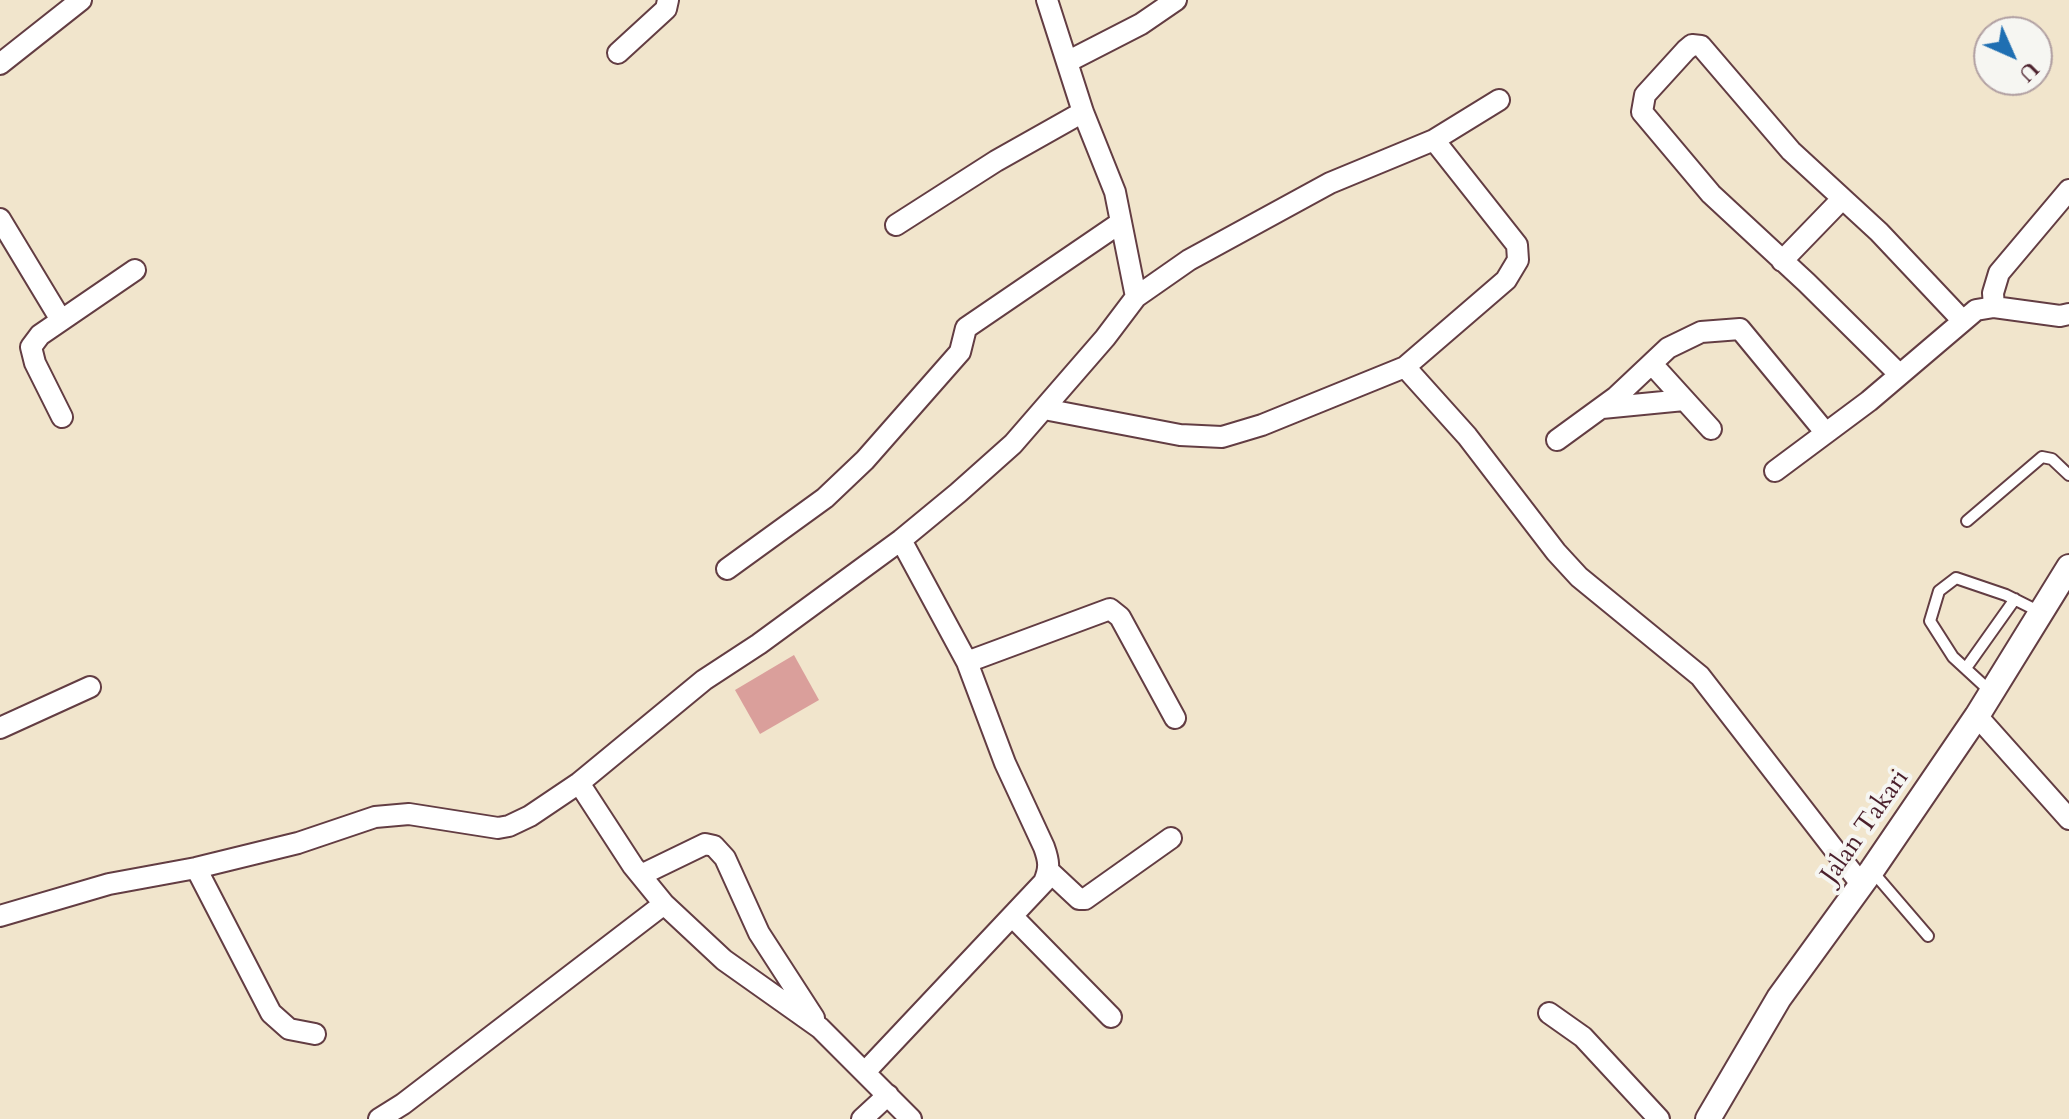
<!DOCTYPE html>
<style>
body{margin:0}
#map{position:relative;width:2069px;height:1119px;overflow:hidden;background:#f1e5cc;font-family:Cardo,serif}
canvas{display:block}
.north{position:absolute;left:1973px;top:16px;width:80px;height:80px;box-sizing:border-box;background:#f6f6f2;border:2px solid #b1a0a2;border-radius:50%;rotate:135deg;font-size:22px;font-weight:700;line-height:32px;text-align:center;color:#4a1f2b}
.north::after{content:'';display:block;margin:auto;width:28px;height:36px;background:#1f6fb2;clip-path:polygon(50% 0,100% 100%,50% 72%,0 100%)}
</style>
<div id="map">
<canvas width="2069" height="1119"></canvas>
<div class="north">U</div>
</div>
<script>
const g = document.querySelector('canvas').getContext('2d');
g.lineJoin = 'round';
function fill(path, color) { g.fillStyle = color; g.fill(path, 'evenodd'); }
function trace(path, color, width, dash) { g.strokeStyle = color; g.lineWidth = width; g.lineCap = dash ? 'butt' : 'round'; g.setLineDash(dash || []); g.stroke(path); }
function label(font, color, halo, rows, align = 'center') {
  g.font = font + ' Cardo,serif'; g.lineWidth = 8; g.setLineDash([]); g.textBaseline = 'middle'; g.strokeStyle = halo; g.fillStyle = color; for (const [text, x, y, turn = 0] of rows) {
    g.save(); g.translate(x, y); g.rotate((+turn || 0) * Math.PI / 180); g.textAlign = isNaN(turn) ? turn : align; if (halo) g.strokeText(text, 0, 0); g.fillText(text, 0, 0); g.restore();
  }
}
const building = new Path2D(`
 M 794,655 L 819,700 L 760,734 L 735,690 Z`);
const service = new Path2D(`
 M 1967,521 L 2042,457 L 2052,459 L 2069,475
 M 1966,668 L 2015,599
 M 1991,692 L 1953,657 L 1930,621 L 1939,591 L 1956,578 L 2006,595 L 2040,612
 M 1873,872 L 1928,936`);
const minor = new Path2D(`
 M 1047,0 L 1083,112 L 1115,192 L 1136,297
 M 618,53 L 666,9 L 668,0
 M 1067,62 L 1141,24 L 1176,0
 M 0,64 L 81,0
 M 0,219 L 61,320
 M 896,225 L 996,161 L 1083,112
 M 1782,261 L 1842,199
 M 1994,307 L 1993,293 L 1999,273 L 2069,190
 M 1652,364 L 1711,429
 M 1405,367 L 1506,280 L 1518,260 L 1517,245 L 1434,140
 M 1899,374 L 1807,283 L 1711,194 L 1642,112 L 1645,95 L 1686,50 L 1692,45 L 1701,46 L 1791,151 L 1879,232 L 1962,320
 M 1602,408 L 1684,400
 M 1044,409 L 1180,435 L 1222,437 L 1262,425 L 1405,367 L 1467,436 L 1556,552 L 1579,577 L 1700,676 L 1861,884
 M 62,417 L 35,363 L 31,347 L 40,335 L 135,270
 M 1557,440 L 1616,397 L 1668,348 L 1701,332 L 1740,329 L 1825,432
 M 1775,471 L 1869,401 L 1976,310 L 1994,307 L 2060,316 L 2069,314
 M 727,569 L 825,498 L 865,460 L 960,352 L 966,328 L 1120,223
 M 967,662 L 1110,609 L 1120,617 L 1175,718
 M 1977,716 L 2069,819
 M 0,728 L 90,687
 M 579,783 L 633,866 L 664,904 L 724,960 L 820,1028 L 911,1119
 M 196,868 L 271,1013 L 289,1029 L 315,1034
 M 1049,871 L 1079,899 L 1085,899 L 1171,838
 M 641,875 L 705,844 L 714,846 L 725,858 L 759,933 L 814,1018
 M 0,916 L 109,884 L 196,868 L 298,843 L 375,817 L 409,814 L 498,828 L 509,826 L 530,816 L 579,783 L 704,680 L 759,644 L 901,540 L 958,493 L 1013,444 L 1105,338 L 1136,297 L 1189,260 L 1330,183 L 1434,140 L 1499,100
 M 1012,916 L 1111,1017
 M 1549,1013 L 1583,1037 L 1659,1119
 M 865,1072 L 1044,882 C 1050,868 1049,861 1044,847 L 1005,763 L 967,662 L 901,540
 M 379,1119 L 403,1104 L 664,904
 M 862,1119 L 888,1095`);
const tertiary = new Path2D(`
 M 1708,1119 L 1779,998 L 1872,870 L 1977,716 L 2069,567`);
const streetNames = [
 ["Jalan Takari",1866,827,-55]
];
fill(building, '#da9f9b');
trace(service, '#633d43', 14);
trace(minor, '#633d43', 24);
trace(tertiary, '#633d43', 28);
trace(service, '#fff', 10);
trace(minor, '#fff', 20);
trace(tertiary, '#fff', 24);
label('26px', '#4a1f2b', '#f6f6f2', streetNames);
</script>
